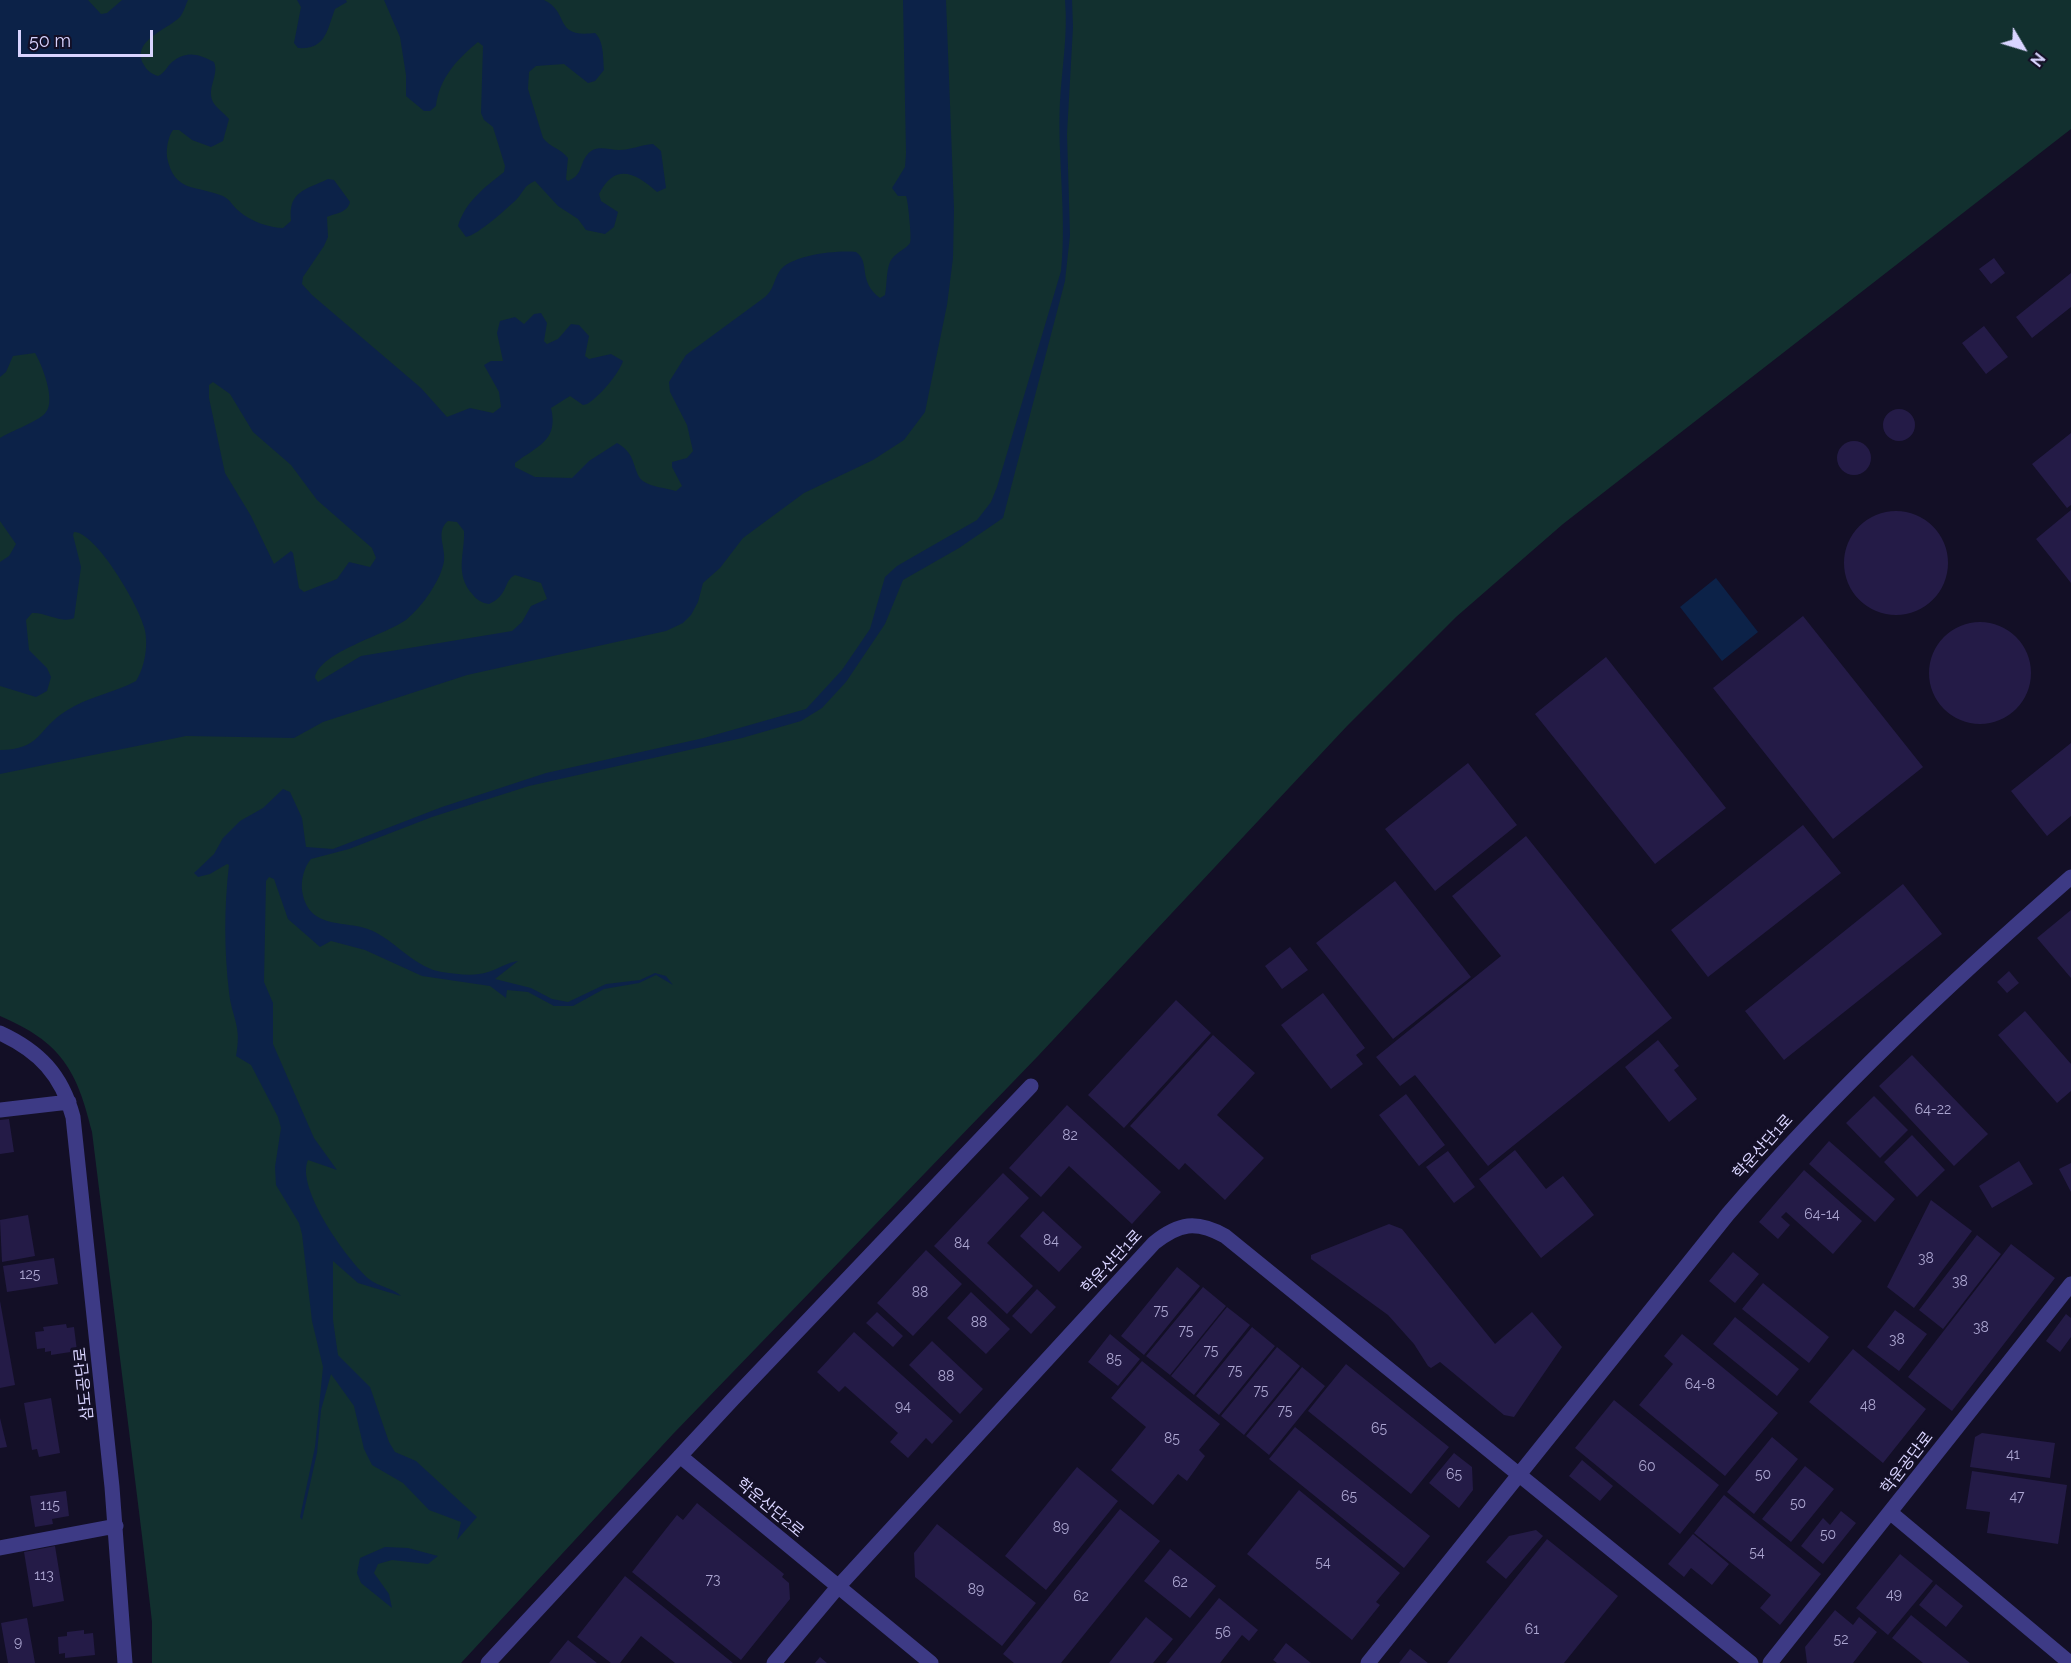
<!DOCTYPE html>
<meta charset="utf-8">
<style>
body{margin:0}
#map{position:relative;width:2071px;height:1663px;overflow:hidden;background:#130f26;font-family:Raleway,sans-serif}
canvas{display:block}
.north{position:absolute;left:1993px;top:18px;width:60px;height:60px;-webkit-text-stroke:4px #130f26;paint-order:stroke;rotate:128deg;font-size:16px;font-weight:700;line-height:24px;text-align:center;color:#d9d4ff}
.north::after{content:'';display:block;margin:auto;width:21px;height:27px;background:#d9d4ff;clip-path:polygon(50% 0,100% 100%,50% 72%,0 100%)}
.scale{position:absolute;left:18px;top:30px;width:135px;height:27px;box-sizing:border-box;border:3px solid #d9d4ff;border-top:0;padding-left:8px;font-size:18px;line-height:21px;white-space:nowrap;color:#d9d4ff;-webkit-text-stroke:4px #130f26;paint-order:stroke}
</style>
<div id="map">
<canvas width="2071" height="1663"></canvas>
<div class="north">N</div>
<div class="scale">50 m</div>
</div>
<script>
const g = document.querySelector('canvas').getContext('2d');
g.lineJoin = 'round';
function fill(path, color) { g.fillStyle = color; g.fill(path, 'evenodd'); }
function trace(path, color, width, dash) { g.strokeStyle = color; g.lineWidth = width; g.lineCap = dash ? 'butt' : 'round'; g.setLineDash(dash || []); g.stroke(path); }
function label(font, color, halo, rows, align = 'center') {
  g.font = font + ' Raleway,"Noto Sans KR",sans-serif'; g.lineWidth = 6; g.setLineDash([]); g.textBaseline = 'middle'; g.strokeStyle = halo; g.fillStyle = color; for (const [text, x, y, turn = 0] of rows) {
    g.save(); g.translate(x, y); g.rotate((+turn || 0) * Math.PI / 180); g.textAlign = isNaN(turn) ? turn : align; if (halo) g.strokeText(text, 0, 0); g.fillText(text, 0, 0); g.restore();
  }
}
const green = new Path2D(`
 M 0,0 L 2071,0 L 2071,129 L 1563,524 L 1456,617 L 1347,726 L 1038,1056 L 673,1434 L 461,1663 L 152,1663 L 152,1622 L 143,1544 L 92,1132 C 77,1070 61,1042 0,1016 Z`);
const water = new Path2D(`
 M 0,0 L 88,0 L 101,14 L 107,13 L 122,0 L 188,0 C 185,6 184,12 180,17 C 167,30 130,41 144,65 C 147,71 152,74 158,76 C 165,73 167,66 172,62 C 187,50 199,54 214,62 C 220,76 204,90 215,105 C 219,110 225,114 229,119 L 223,141 L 211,147 L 192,140 L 179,130 L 173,130 C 168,137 166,149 167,157 C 174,193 196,185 223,196 C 231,200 233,207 240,212 C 250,221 270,228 283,228 L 291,221 C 288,191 305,190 328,179 L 334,180 L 350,202 C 347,213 336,213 327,217 L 328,237 L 324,246 L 303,277 L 302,284 L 312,295 L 421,388 L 447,417 L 470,408 L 493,413 L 501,407 L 499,392 L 484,365 L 491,361 L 503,361 L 497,333 L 500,321 L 515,317 L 524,324 L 534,314 L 541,313 L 547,323 L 544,341 L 547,344 L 558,339 L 571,324 L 579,325 L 589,336 L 585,356 L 589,359 L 611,354 L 623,361 C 619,374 598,398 587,404 L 583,405 L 570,396 L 551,408 C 559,441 537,446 515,463 L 515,467 L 535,477 L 572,478 L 589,461 L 617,443 C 638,454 632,473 643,481 C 651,487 666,488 676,491 L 682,486 L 672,467 L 672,462 L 687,458 L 693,451 L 687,425 L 670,392 L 669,382 L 686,355 L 765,297 C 774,289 773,282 779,272 C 789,255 837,250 856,252 C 871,262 857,281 880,298 L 885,295 C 887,284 886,272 890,262 C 894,253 905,250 910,243 C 912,240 908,200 906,196 L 898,196 L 892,188 L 905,167 L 906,153 L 903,0 L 946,0 L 954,209 L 953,258 L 947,305 L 925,412 L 904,440 L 873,460 L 804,493 L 743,538 L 720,568 L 703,583 L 698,602 L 691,615 L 683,623 L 666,631 L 467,675 L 323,722 L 294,738 L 186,736 L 0,774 L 0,750 C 41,750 38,728 66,711 C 87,697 114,693 136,681 C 145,667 149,643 144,627 C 139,606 96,532 74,532 L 73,535 L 81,567 L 74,618 C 62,624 46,612 32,613 L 26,620 L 29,650 L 47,668 L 51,677 L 47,691 L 36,697 L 0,686 L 0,562 L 9,556 L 16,544 L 0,521 L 0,438 C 11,431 40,421 46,412 C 56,400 42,365 35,353 L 13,356 L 6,372 L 0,377 ZM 213,382 L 230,394 L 253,432 L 291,465 L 317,500 L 372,548 L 376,558 L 370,567 L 349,562 L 337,579 L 304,592 L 299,588 L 293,553 L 291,551 L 274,564 L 251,516 L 225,473 L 209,398 L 209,385 ZM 448,521 L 457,522 L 464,531 C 465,554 454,574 473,595 C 477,600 482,603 489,604 C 509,595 503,581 515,575 L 541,583 L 547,599 L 531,606 L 522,622 L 512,631 L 361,656 L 318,682 L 315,678 C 318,652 389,634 407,619 C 422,607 441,580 444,561 C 446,547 435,532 448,521 Z
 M 297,0 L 346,0 L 347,2 L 335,9 C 327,30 326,50 298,48 L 294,43 L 301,7 Z
 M 384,0 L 544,0 C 571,13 552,38 595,33 C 604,41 603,58 604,70 L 595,81 L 588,83 L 564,64 L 536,66 L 529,72 L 528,89 L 543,138 C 550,147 561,149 568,158 L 566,179 L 568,181 C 583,175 579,165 587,155 C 596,144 607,150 619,150 C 630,150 641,145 653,144 L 661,151 L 666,188 L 657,192 C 636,173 615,162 599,194 L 601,201 L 618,212 L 614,227 L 605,234 L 586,230 L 578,219 L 558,206 L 535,181 C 523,186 524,192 516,200 C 506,209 478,235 466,237 L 458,226 C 465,202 485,187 504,172 L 505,166 L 493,127 L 484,120 L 481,113 L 483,46 L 478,42 C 457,59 439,79 436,106 L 430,111 L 424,111 L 406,96 L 406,75 L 400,37 Z
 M 1065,0 L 1072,0 L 1073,27 L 1067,134 L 1070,235 L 1065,281 L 1003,518 L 959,548 L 903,580 L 885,624 L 846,682 L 822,708 L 801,721 L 742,738 L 529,786 L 432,817 L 349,849 L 311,859 C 304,867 301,880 302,890 C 308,933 349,918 375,932 C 398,944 416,968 442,972 C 457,974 474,977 488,972 C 498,969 508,962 518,961 L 495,979 L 531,988 L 552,999 L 568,1002 L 606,984 L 640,980 L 655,973 L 666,976 L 673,985 L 656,975 L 639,983 L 604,989 L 573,1006 L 554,1006 L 528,992 L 507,990 L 506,998 L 490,986 L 422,976 L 365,950 L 331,941 L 320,947 L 288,919 L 274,879 L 269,877 L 266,881 L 264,982 L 273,1003 L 273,1044 L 314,1138 L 337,1170 L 308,1160 C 295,1188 348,1261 369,1279 C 379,1287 393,1288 401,1296 L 358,1283 L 333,1261 L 333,1320 L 338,1355 L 370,1387 L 389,1442 L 395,1452 L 416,1461 L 477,1517 L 457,1540 L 461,1522 L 429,1510 L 403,1483 L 372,1465 L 364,1449 L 354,1406 L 331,1374 L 321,1410 L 317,1453 L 302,1520 L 300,1517 L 315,1447 L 323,1367 L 312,1321 L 302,1234 L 299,1223 L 276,1185 L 275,1167 L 281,1128 L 278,1117 L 251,1065 L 236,1056 C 242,1025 232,1019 229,992 C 224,950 224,907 229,865 L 227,864 L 210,874 L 198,877 L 194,873 L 214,854 L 223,838 L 240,821 L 263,808 L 283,789 L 290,792 L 302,818 L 306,847 L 333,849 L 442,807 L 546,773 L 704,738 L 806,709 L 842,670 L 870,629 L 885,577 L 897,566 L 977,520 L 991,502 L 997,487 L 1061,271 C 1067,214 1057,157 1060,101 C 1062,67 1068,34 1065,0 Z
 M 1716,578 L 1758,632 L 1722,661 L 1680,607 Z
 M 385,1547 L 408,1548 L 438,1556 L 428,1564 L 392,1560 L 378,1564 L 374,1573 L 389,1594 L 392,1608 L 361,1583 L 357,1573 L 360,1558 Z`);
const building = new Path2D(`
 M 1994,258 L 2005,273 L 1991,284 L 1979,269 Z
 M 2071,273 L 2071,307 L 2032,338 L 2016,317 Z
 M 1984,326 L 2008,357 L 1986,374 L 1962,343 Z
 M1883 425a16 16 0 1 1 32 0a16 16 0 1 1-32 0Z
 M 2071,433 L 2071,505 L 2067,508 L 2032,464 Z
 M1837 458a17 17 0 1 1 34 0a17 17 0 1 1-34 0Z
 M 2071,510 L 2071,583 L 2036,539 Z
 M1844 563a52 52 0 1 1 104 0a52 52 0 1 1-104 0Z
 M 1803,616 L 1923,767 L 1833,839 L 1713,688 Z
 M1929 673a51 51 0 1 1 102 0a51 51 0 1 1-102 0Z
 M 1606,657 L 1726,808 L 1655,864 L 1535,714 Z
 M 2071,743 L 2071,816 L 2047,836 L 2011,791 Z
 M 1468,763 L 1517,825 L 1435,891 L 1385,829 Z
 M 1803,825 L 1841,873 L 1708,977 L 1671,930 Z
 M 1526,836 L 1672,1018 L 1488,1166 L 1415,1075 L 1400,1086 L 1376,1057 L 1501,956 L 1452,896 Z
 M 1395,881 L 1471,977 L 1393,1039 L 1316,943 Z
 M 1903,884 L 1942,934 L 1784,1060 L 1745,1011 Z
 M 2071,910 L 2071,978 L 2037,938 Z
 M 1290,947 L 1308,970 L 1282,989 L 1265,966 Z
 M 2009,971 L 2019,983 L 2007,993 L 1997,982 Z
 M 1323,993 L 1365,1048 L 1356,1055 L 1363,1064 L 1331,1089 L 1281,1025 Z
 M 1176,1000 L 1211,1033 L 1124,1128 L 1088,1095 Z
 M 2025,1011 L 2071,1064 L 2071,1091 L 2057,1103 L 1998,1035 Z
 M 1213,1035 L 1255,1073 L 1217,1115 L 1264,1158 L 1225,1200 L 1185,1163 L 1179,1170 L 1130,1126 Z
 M 1658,1040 L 1679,1066 L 1674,1070 L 1697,1099 L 1669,1122 L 1625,1067 Z
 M 1912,1055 L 1988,1134 L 1954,1166 L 1879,1086 Z
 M 1406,1094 L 1445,1145 L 1419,1166 L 1379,1115 Z
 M 1874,1096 L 1908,1130 L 1880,1158 L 1846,1123 Z
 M 1067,1105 L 1161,1192 L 1132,1224 L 1069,1166 L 1041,1197 L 1009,1168 Z
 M 9,1119 L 14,1152 L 0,1154 L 0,1120 Z
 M 1912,1135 L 1945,1170 L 1917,1197 L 1884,1162 Z
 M 1829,1141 L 1895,1199 L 1875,1222 L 1809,1164 Z
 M 1515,1150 L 1546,1189 L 1563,1176 L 1594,1215 L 1541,1258 L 1479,1179 Z
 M 1448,1151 L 1475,1187 L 1454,1203 L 1426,1167 Z
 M 2019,1161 L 2033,1184 L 1992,1208 L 1979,1186 Z
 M 2071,1163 L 2071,1192 L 2059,1169 Z
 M 1804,1170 L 1862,1221 L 1833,1254 L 1786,1212 L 1781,1217 L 1790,1225 L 1778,1239 L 1759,1222 Z
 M 1003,1173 L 1029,1198 L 987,1243 L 1033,1286 L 1007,1314 L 934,1246 Z
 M 1931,1200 L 1972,1231 L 1914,1308 L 1887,1287 Z
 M 1043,1211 L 1082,1247 L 1059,1272 L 1020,1236 Z
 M 28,1215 L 35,1256 L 2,1262 L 0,1220 Z
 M 1389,1224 L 1402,1229 L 1495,1344 L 1532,1312 L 1562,1347 L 1514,1417 L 1504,1415 L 1440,1362 L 1431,1368 L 1428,1366 L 1414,1344 L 1388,1315 L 1311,1259 L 1311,1255 Z
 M 1977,1235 L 2001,1254 L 1943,1329 L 1919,1310 Z
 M 2011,1244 L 2055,1278 L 1952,1411 L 1908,1377 Z
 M 926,1250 L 962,1284 L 913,1336 L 877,1303 Z
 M 1733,1252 L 1759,1274 L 1735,1303 L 1709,1281 Z
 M 54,1258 L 58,1284 L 7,1292 L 3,1266 Z
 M 1177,1267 L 1200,1286 L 1144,1355 L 1121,1336 Z
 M 1763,1283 L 1829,1337 L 1809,1363 L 1742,1309 Z
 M 1203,1287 L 1226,1306 L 1170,1375 L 1146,1356 Z
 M 1037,1289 L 1056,1307 L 1031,1334 L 1012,1316 Z
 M 971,1292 L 1010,1329 L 986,1354 L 947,1318 Z
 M 0,1301 L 15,1385 L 0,1388 Z
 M 1227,1307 L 1250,1325 L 1194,1395 L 1171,1376 Z
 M 1895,1310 L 1927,1334 L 1899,1371 L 1867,1347 Z
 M 877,1312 L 903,1336 L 893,1347 L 866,1323 Z
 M 2066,1314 L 2071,1318 L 2071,1337 L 2060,1352 L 2046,1341 Z
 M 1735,1317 L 1799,1369 L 1777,1396 L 1713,1344 Z
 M 66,1324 L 67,1328 L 74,1327 L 77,1351 L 51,1355 L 51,1351 L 45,1352 L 45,1348 L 37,1349 L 35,1332 L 44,1331 L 43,1327 Z
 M 1252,1327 L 1275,1346 L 1219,1415 L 1196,1396 Z
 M 854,1332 L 953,1421 L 932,1444 L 926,1438 L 908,1458 L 890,1442 L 898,1433 L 845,1386 L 839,1392 L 817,1372 Z
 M 1110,1334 L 1140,1359 L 1118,1386 L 1088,1362 Z
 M 1682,1334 L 1778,1413 L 1725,1476 L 1639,1405 L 1673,1364 L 1664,1356 Z
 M 932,1341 L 983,1389 L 960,1414 L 909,1365 Z
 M 1277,1347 L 1300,1366 L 1244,1435 L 1221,1416 Z
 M 1853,1349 L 1926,1409 L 1883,1463 L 1809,1402 Z
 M 1142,1361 L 1220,1424 L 1199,1450 L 1205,1456 L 1187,1481 L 1178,1474 L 1153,1505 L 1111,1470 L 1146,1427 L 1111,1398 Z
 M 1346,1364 L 1449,1447 L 1411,1494 L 1308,1411 Z
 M 1302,1367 L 1325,1386 L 1269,1455 L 1246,1436 Z
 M 51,1398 L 60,1453 L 39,1457 L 37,1449 L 32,1450 L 24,1403 Z
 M 1614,1400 L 1719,1485 L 1680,1534 L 1575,1448 Z
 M 0,1418 L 7,1447 L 0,1448 Z
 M 1295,1427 L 1430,1536 L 1404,1568 L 1269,1459 Z
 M 1982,1433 L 2055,1443 L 2050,1478 L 1970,1467 L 1975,1437 Z
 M 1772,1437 L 1798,1459 L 1754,1514 L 1727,1492 Z
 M 1454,1453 L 1472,1467 L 1473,1490 L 1459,1508 L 1429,1483 Z
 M 1582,1460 L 1613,1486 L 1600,1501 L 1569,1476 Z
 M 1805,1466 L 1834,1489 L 1791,1542 L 1762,1519 Z
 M 1077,1467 L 1118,1501 L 1046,1590 L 1005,1556 Z
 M 1972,1471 L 2067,1485 L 2058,1544 L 1987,1533 L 1990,1512 L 1966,1509 Z
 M 1299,1490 L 1400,1573 L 1376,1602 L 1380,1605 L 1352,1640 L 1247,1554 Z
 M 66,1491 L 69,1516 L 52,1519 L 53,1524 L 35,1527 L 30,1496 Z
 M 1724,1495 L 1821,1574 L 1780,1625 L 1760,1608 L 1771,1595 L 1694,1533 Z
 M 697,1503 L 784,1574 L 782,1577 L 789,1583 L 790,1599 L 741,1660 L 632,1572 L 677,1515 L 683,1520 Z
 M 1120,1509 L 1160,1541 L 1061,1663 L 1014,1663 L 1003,1654 Z
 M 1841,1511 L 1856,1523 L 1823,1564 L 1801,1546 L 1823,1518 L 1830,1525 Z
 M 937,1524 L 1036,1603 L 1002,1646 L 915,1577 L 914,1553 Z
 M 1536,1530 L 1543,1536 L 1506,1579 L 1486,1562 L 1509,1536 Z
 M 1693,1534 L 1729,1564 L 1712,1585 L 1691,1568 L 1684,1577 L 1668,1564 Z
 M 1547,1539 L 1618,1596 L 1564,1663 L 1447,1663 Z
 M 55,1546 L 64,1601 L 33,1607 L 24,1552 Z
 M 1170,1549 L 1216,1586 L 1190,1618 L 1144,1581 Z
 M 1900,1554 L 1933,1581 L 1888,1635 L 1856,1608 Z
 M 625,1576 L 733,1663 L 675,1663 L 641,1636 L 620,1663 L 611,1663 L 577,1637 Z
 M 1936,1584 L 1963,1606 L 1946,1627 L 1919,1605 Z
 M 1219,1598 L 1258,1630 L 1249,1641 L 1242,1635 L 1220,1663 L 1166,1663 Z
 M 1835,1610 L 1853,1625 L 1859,1617 L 1877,1632 L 1853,1663 L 1807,1663 L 1805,1647 Z
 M 1911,1615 L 1970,1663 L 1923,1663 L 1892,1638 Z
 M 1146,1617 L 1173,1639 L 1153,1663 L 1109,1663 Z
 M 27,1618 L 35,1663 L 8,1663 L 1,1623 Z
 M 84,1630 L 84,1634 L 93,1633 L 95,1655 L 65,1658 L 65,1653 L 59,1654 L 58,1637 L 67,1636 L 67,1632 Z
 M 568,1640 L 597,1663 L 549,1663 Z
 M 1286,1643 L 1311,1663 L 1277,1663 L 1273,1660 Z
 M 1410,1649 L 1428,1663 L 1399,1663 Z
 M 820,1657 L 827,1663 L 815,1663 Z`);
const minor = new Path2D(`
 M 0,1033 C 39,1051 62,1075 73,1117 L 112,1487 L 125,1663
 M 0,1110 L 69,1102
 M 680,1456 L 931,1663
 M 1891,1513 L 2070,1663
 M 0,1548 L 116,1526
 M 488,1663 L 733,1399 L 1031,1086
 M 774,1663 L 837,1588 L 1154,1243 C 1179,1223 1196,1220 1225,1236 L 1751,1663
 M 1368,1663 L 1728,1214 C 1833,1092 1950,983 2071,877
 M 1770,1663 L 2071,1284`);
const numberNames = [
 ["64-22",1933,1110],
 ["82",1070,1136],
 ["64-14",1822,1215],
 ["84",1051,1241],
 ["84",962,1244],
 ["38",1926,1259],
 ["125",30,1275],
 ["38",1960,1282],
 ["88",920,1293],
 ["75",1161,1311],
 ["88",979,1323],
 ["38",1981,1328],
 ["75",1186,1331],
 ["38",1897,1340],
 ["75",1211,1351],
 ["85",1114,1360],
 ["75",1235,1371],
 ["88",946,1377],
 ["64-8",1700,1385],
 ["75",1261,1391],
 ["48",1868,1406],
 ["94",903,1407],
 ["75",1285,1411],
 ["65",1379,1429],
 ["85",1172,1439],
 ["41",2013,1455],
 ["60",1647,1467],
 ["65",1454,1475],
 ["50",1763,1475],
 ["65",1349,1497],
 ["47",2017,1497],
 ["50",1798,1504],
 ["115",50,1506],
 ["89",1061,1528],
 ["50",1828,1535],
 ["54",1757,1553],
 ["54",1323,1563],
 ["113",44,1576],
 ["73",713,1580],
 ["62",1180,1583],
 ["89",976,1590],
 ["49",1894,1595],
 ["62",1081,1597],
 ["61",1532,1630],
 ["56",1223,1633],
 ["52",1841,1640],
 ["9",18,1643]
];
const streetNames = [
 ["학운산단1로",1763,1147,-48],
 ["학운산단1로",1112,1262,-47],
 ["삼도공단로",84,1384,-96],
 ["학운공단로",1907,1463,-52],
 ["학운산단2로",770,1508,40]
];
fill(green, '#12302f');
fill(water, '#0c2248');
fill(building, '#241b47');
trace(minor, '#3d3a85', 15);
label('14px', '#aca6d1', null, numberNames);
label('16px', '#d9d4ff', '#130f26', streetNames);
</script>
